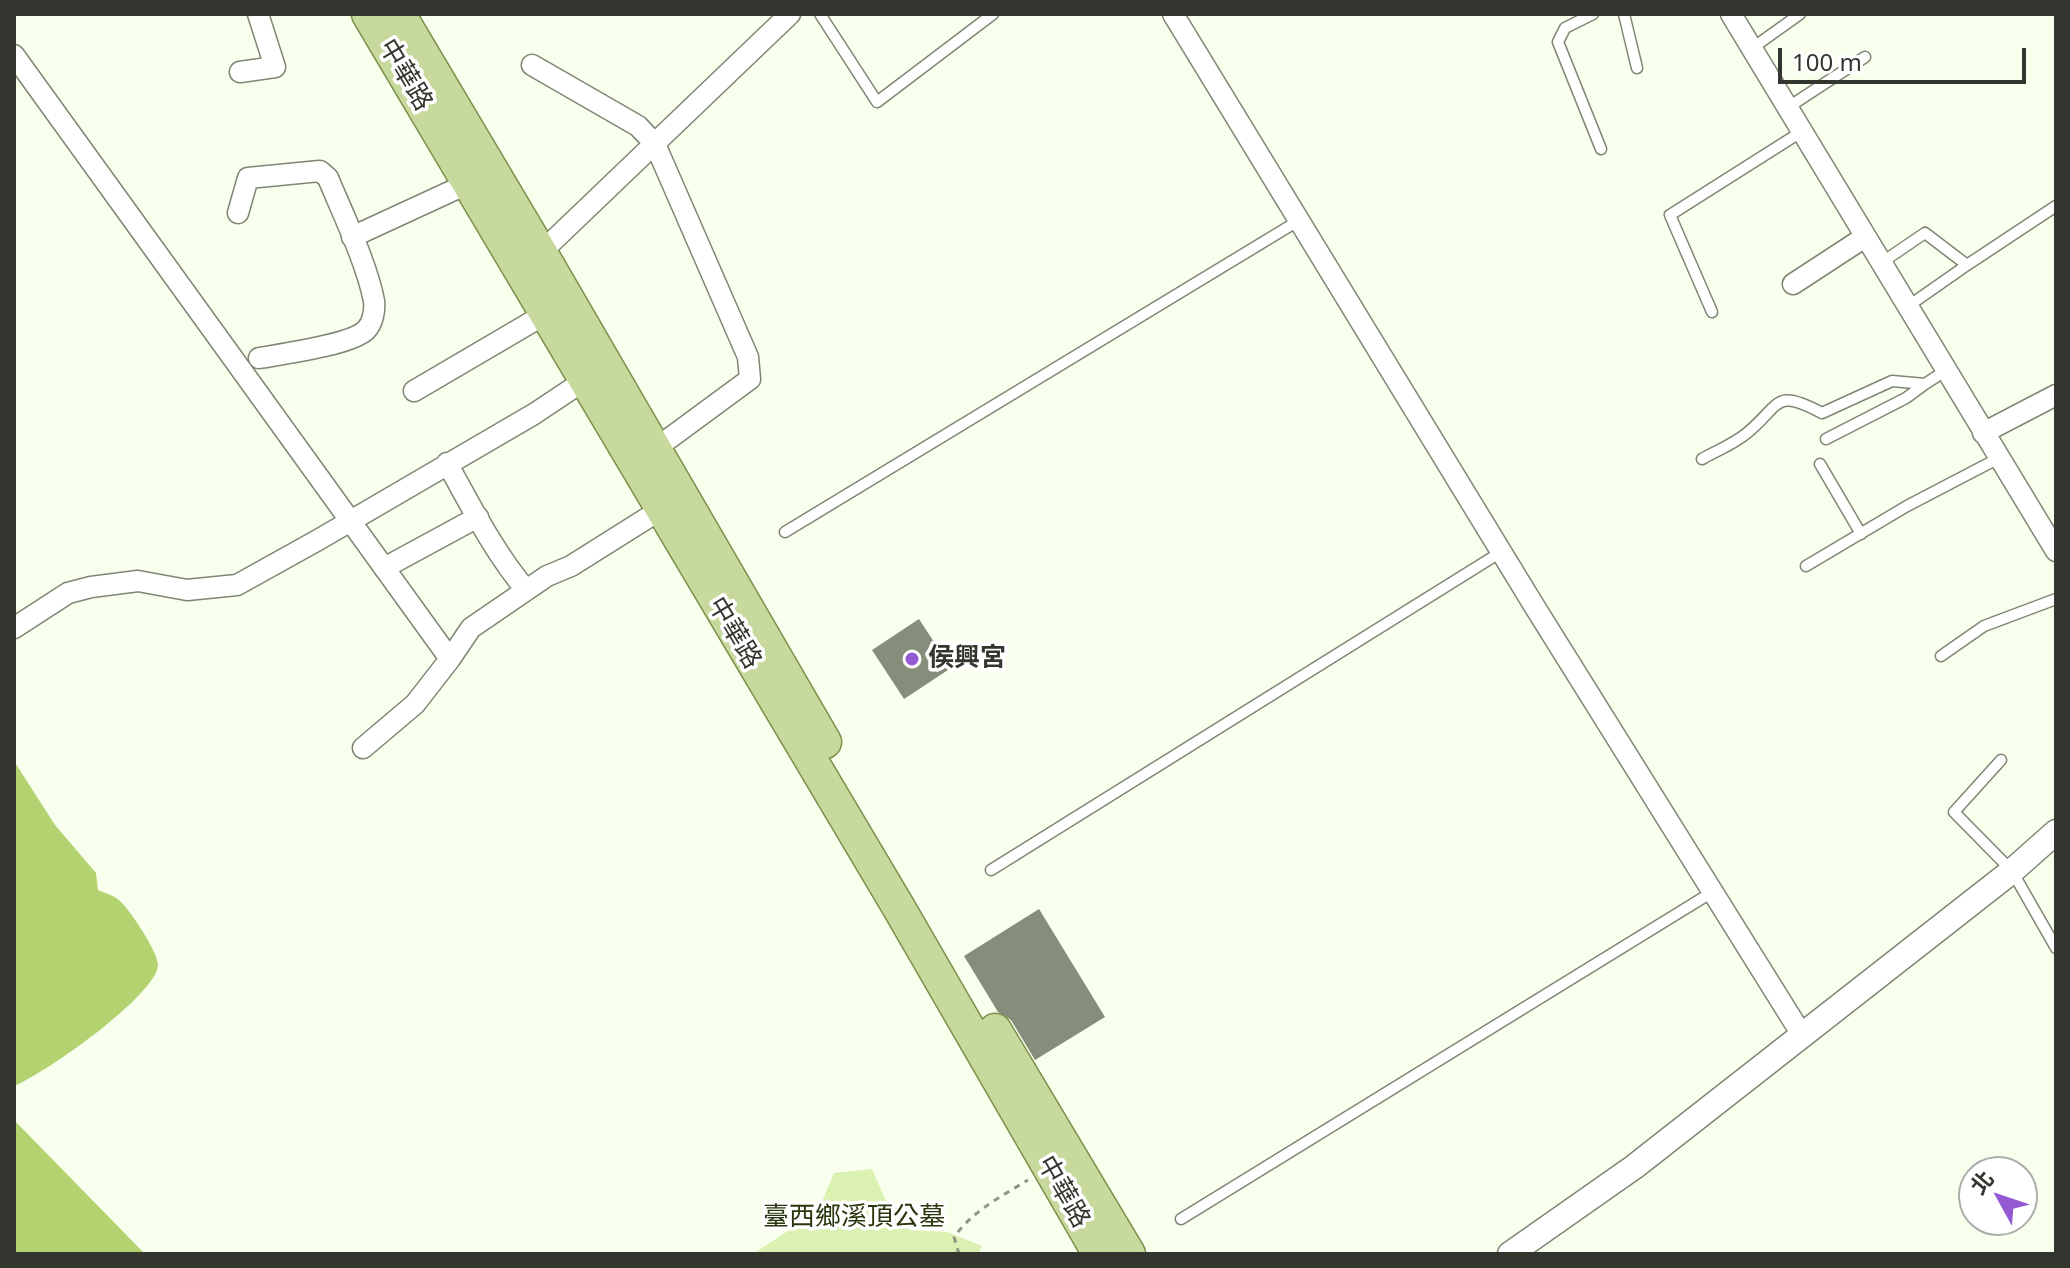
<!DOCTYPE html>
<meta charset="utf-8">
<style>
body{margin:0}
#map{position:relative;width:2070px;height:1268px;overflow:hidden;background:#f8ffed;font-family:"Noto Sans","Noto Sans TC",sans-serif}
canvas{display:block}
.frame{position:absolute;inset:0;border:16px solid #33362e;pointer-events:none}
.north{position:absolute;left:1958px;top:1156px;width:80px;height:80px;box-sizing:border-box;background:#fff;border:2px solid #adafab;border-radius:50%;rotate:310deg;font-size:22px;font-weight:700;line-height:32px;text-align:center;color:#33362e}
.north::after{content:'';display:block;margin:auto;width:28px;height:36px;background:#945ad1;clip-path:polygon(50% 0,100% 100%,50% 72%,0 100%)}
.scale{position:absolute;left:1778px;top:48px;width:248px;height:36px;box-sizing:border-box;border:4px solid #33362e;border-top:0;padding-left:10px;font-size:24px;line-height:28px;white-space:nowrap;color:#33362e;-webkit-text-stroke:6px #fff;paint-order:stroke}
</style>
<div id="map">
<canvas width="2070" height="1268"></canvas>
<div class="frame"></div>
<div class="north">北</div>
<div class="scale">100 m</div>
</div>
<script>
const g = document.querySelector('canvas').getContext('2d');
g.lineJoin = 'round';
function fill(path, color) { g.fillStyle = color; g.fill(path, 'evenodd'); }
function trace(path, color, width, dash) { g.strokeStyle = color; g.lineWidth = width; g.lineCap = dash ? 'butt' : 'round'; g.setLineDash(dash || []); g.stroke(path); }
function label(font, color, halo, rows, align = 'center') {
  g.font = font + ' "Noto Sans","Noto Sans TC",sans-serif'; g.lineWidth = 7; g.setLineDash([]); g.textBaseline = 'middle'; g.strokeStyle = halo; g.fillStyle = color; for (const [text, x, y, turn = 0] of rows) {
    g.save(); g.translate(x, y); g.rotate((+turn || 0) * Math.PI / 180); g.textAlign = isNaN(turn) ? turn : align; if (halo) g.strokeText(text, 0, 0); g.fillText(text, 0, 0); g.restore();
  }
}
const green = new Path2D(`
 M 872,1169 L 885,1199 L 909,1230 L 947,1232 L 982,1246 L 978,1254 L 753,1254 L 818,1211 L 834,1173 Z`);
const water = new Path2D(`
 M 14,761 L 55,825 L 96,873 L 98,890 C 105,893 115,896 120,901 C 130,910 158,952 158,965 C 157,995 43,1075 14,1086 Z
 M 14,1120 L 145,1254 L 14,1254 Z`);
const building = new Path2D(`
 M 919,619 L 951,668 L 904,699 L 872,650 Z
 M 1039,909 L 1105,1017 L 1035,1060 L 1011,1020 L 998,1012 L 964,956 Z`);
const path = new Path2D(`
 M 959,1254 L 954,1237 C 973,1211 1000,1197 1028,1180`);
const service = new Path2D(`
 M 820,14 L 877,102 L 993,14
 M 1593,14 L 1565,28 L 1558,42 L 1601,149
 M 1624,14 L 1637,68
 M 1751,49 L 1800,14
 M 1787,108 L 1865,57
 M 1881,263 L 1925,233 L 1967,265 L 2056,206
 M 1907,307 L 1967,265
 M 1712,312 L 1670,215 L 1801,132
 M 1826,439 L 1906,398 L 1925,384
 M 1702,459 C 1716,451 1734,444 1747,433 C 1781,405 1774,387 1822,413 L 1892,381 L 1925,384 L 1945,371
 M 1820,464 L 1861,534
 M 785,532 L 1298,221
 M 1806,566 L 1907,506 L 1999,458
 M 1941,656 L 1984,626 L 2056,599
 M 2001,760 L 1954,812 L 2012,871 L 2056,948
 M 991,870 L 1501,552
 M 1181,1219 L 1714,891`);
const minor = new Path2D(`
 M 1173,14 L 1533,604 L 1802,1035
 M 1731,14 L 2056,551
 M 14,55 L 450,659 L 471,628 L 547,576 L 571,566 L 660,510
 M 532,65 L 638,126 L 655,144 L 748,357 L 750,379 L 655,449
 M 240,72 L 275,67 L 258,14
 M 238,213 L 248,178 L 320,171 L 328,178 C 343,214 367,264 374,301 C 375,310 373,323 366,330 C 351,345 282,354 259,358
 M 352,237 L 469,183
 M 533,260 L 790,14
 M 1793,284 L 1865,237
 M 414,391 L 547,313
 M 1983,433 L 2056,395
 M 447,463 C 471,506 494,552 526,590
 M 384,568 L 478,517
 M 14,628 L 68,593 L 91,587 L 138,581 L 187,590 L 237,585 L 318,540 L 534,414 L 585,380
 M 363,748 L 415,704 L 450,659`);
const tertiary = new Path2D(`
 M 1510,1254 L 1634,1167 L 2012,871 L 2056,832`);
const primary = new Path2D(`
 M 368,14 L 899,908 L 1099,1254
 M 399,14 L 541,253 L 825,742
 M 995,1030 L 1129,1254`);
const markers = [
 [912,659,8,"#945ad1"]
];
const streetNames = [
 ["中華路",405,75,59],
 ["中華路",734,633,59],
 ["中華路",1063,1192,60]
];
const poiNames = [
 ["侯興宮",928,659]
];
const parkNames = [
 ["臺西鄉溪頂公墓",854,1218]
];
fill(green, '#dbf1b2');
fill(water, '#b3d270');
fill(building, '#868d7a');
trace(service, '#7f8673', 13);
trace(minor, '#7f8673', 23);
trace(tertiary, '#7f8673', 27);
trace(primary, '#7a904b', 35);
trace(path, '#8f9487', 3, [6, 6]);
trace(service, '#fff', 10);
trace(minor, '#fff', 20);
trace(tertiary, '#fff', 24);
trace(primary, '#c7d99d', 32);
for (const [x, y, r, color] of markers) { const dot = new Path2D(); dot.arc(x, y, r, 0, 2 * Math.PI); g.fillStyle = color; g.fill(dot); trace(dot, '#fff', 3); }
label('26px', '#33362e', '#fff', streetNames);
label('bold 26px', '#33362e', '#fff', poiNames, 'left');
label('26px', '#2a360d', '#fff', parkNames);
</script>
